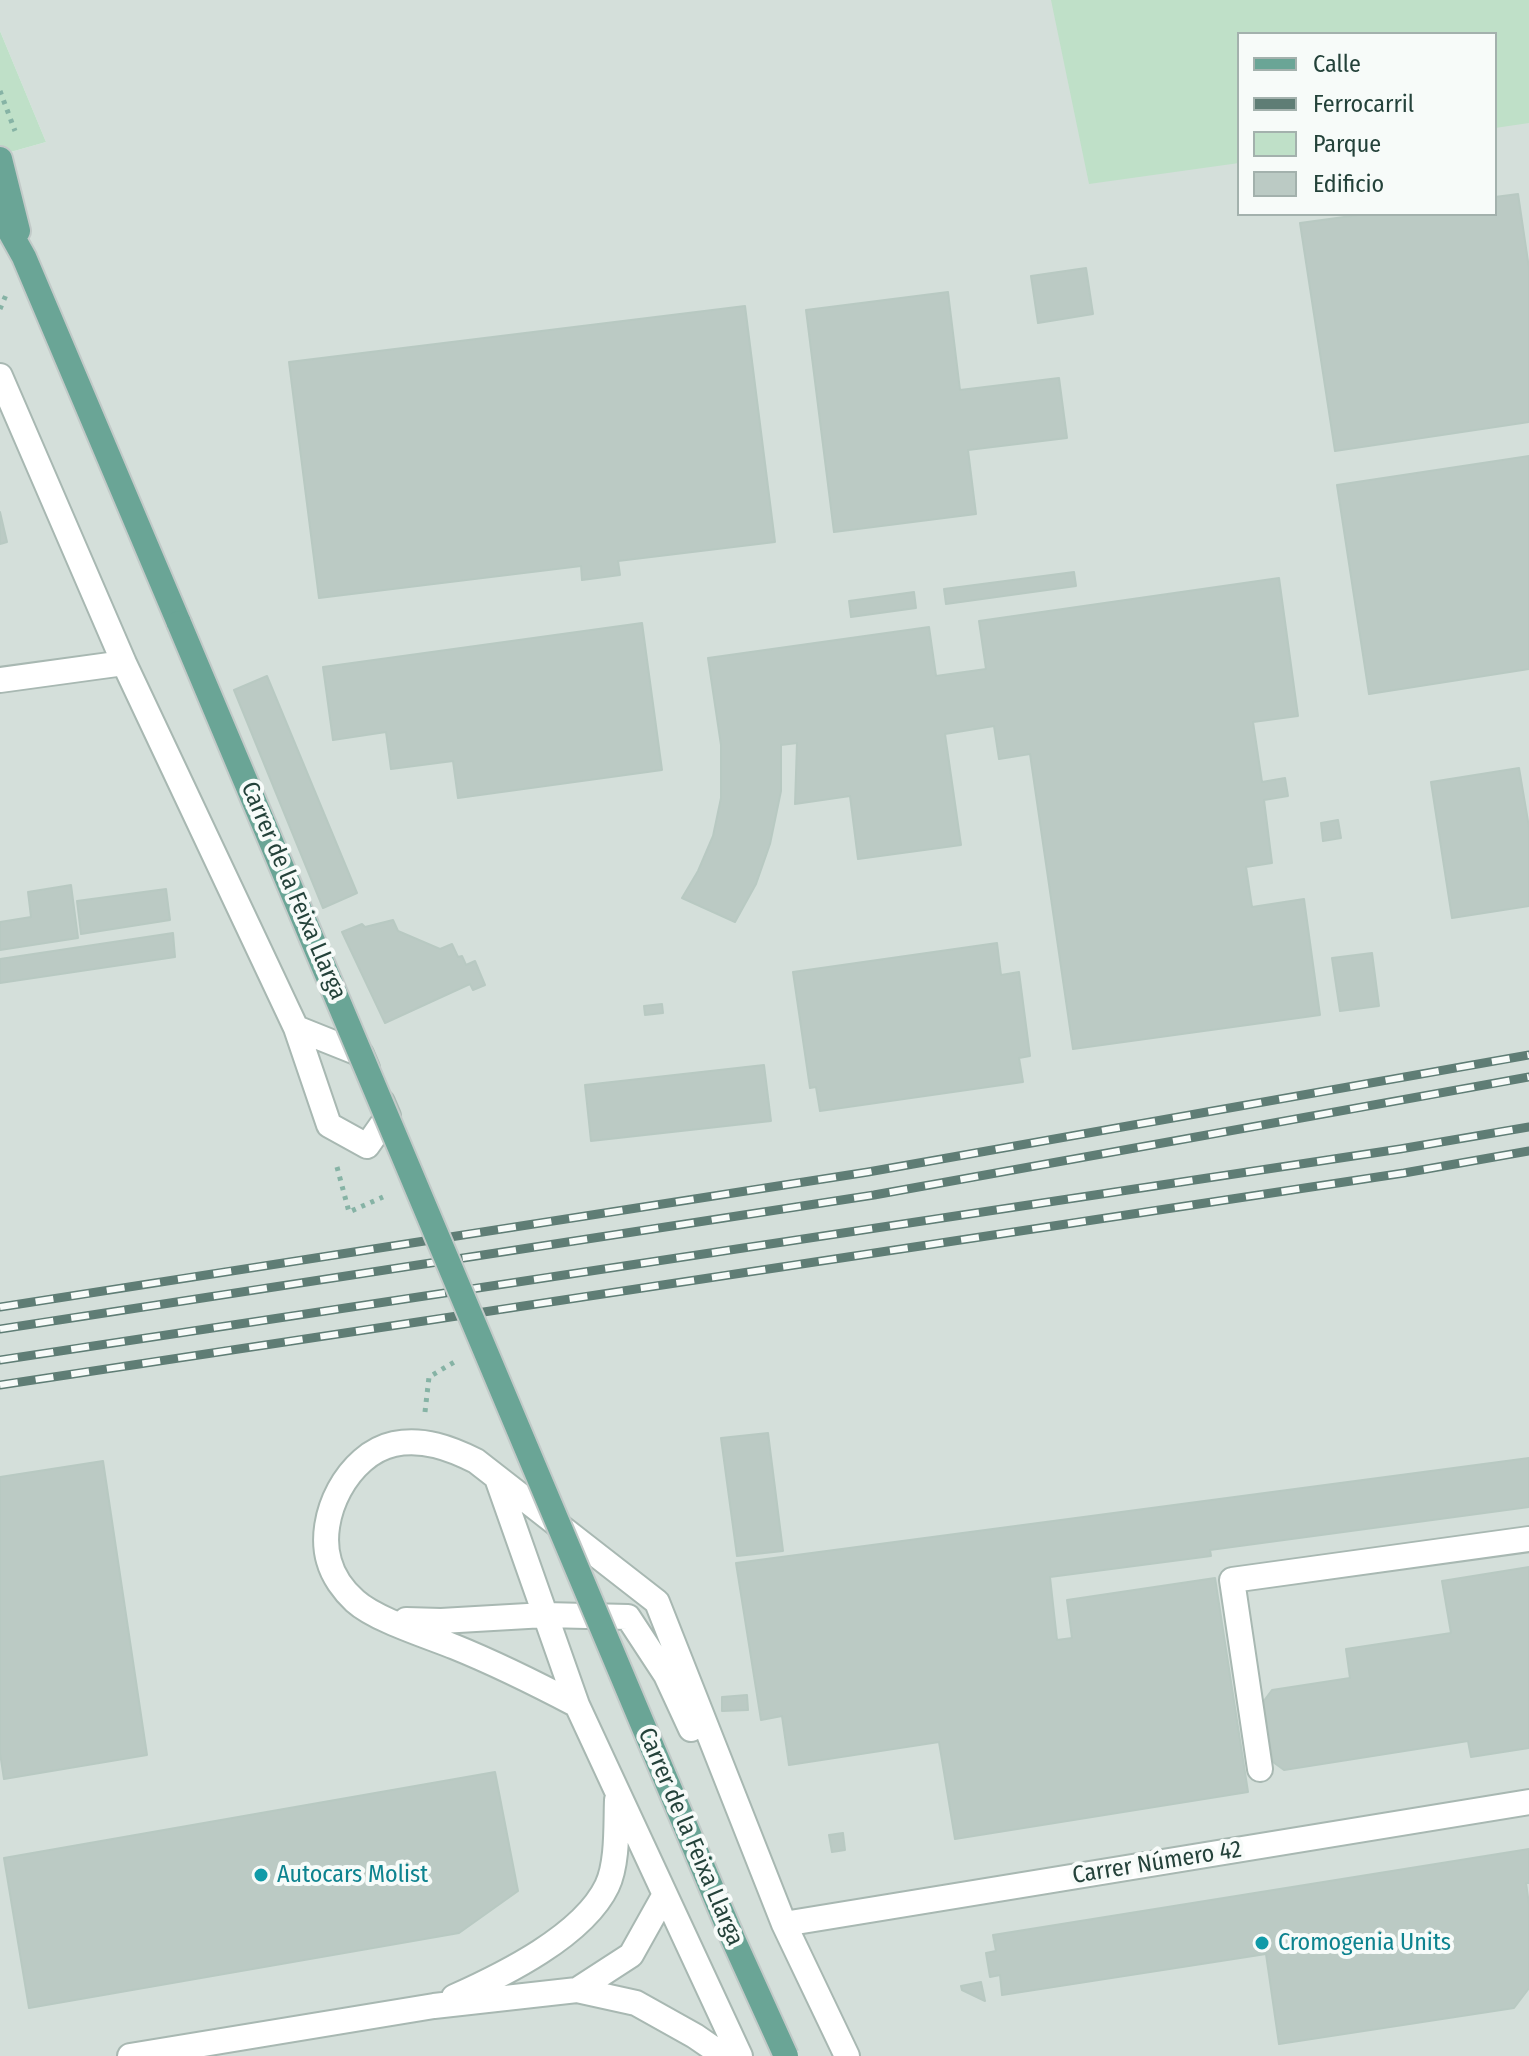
<!DOCTYPE html>
<meta charset="utf-8">
<style>
body{margin:0}
#map{position:relative;width:1529px;height:2056px;overflow:hidden;background:#e6efeb;font-family:"Fira Sans Condensed",sans-serif}
canvas{display:block}
.legend{position:absolute;left:1237px;top:32px;width:260px;height:184px;box-sizing:border-box;background:#f7fbf9;border:2px solid #a3b1ad;margin:0;padding:10px 14px;list-style:none;font-size:24px;color:#24423a}
.legend li{display:flex;align-items:center;gap:16px;height:40px}
.legend b{width:40px;border:2px solid #a3b1ad}
</style>
<div id="map">
<canvas width="1529" height="2056"></canvas>
<ul class="legend">
<li><b style="height:10px;background:#6aa596"></b>Calle</li>
<li><b style="height:10px;background:#5f7d75"></b>Ferrocarril</li>
<li><b style="height:22px;background:#bfe0c8"></b>Parque</li>
<li><b style="height:22px;background:#bbcac4"></b>Edificio</li>
</ul>
</div>
<script>
const g = document.querySelector('canvas').getContext('2d');
g.lineJoin = 'round';
function fill(path, color) { g.fillStyle = color; g.fill(path, 'evenodd'); }
function trace(path, color, width, dash) { g.strokeStyle = color; g.lineWidth = width; g.lineCap = dash ? 'butt' : 'round'; g.setLineDash(dash || []); g.stroke(path); }
function label(font, color, halo, rows, align = 'center') {
  g.font = font + ' "Fira Sans Condensed",sans-serif'; g.lineWidth = 8; g.setLineDash([]); g.textBaseline = 'middle'; g.strokeStyle = halo; g.fillStyle = color; for (const [text, x, y, turn = 0] of rows) {
    g.save(); g.translate(x, y); g.rotate((+turn || 0) * Math.PI / 180); g.textAlign = isNaN(turn) ? turn : align; if (halo) g.strokeText(text, 0, 0); g.fillText(text, 0, 0); g.restore();
  }
}
const built = new Path2D(`
 M 0,0 L 1529,0 L 1529,2056 L 0,2056 L 0,155 L 46,142 L 0,31 ZM 1239,34 L 1495,34 L 1495,214 L 1239,214 Z`);
const green = new Path2D(`
 M 1051,0 L 1529,0 L 1529,123 L 1495,128 L 1495,34 L 1239,34 L 1239,163 L 1089,184 Z
 M 0,31 L 46,142 L 0,155 Z`);
const building = new Path2D(`
 M 1518,194 L 1529,268 L 1529,422 L 1335,451 L 1300,223 L 1366,214 L 1495,214 L 1495,197 Z
 M 1086,268 L 1093,314 L 1038,323 L 1031,276 Z
 M 948,292 L 960,390 L 1059,378 L 1067,438 L 968,450 L 976,514 L 834,532 L 806,310 Z
 M 745,306 L 775,542 L 618,561 L 620,575 L 582,580 L 581,566 L 319,598 L 289,362 Z
 M 1529,456 L 1529,669 L 1369,694 L 1337,485 Z
 M 0,512 L 7,542 L 0,544 Z
 M 1074,572 L 1076,586 L 946,604 L 944,589 Z
 M 1279,578 L 1298,716 L 1253,722 L 1262,782 L 1285,778 L 1288,796 L 1264,800 L 1272,863 L 1246,867 L 1252,907 L 1304,899 L 1320,1015 L 1073,1049 L 1030,754 L 999,759 L 994,726 L 945,734 L 961,845 L 858,859 L 850,796 L 795,804 L 797,743 L 781,745 L 781,791 L 770,844 L 756,884 L 735,922 L 682,898 L 698,871 L 713,836 L 721,798 L 721,745 L 708,658 L 929,627 L 936,676 L 986,669 L 979,621 Z
 M 914,592 L 916,608 L 851,617 L 849,601 Z
 M 642,623 L 662,770 L 458,798 L 453,761 L 391,769 L 386,732 L 333,740 L 323,667 Z
 M 267,676 L 357,893 L 323,908 L 234,690 Z
 M 1519,768 L 1529,827 L 1529,906 L 1452,918 L 1431,782 Z
 M 1338,820 L 1341,838 L 1323,841 L 1321,823 Z
 M 71,885 L 78,938 L 0,950 L 0,922 L 31,917 L 28,892 Z
 M 166,889 L 170,920 L 81,934 L 77,901 Z
 M 393,920 L 398,931 L 440,949 L 452,944 L 458,957 L 462,956 L 466,965 L 475,961 L 485,985 L 473,990 L 470,984 L 385,1023 L 342,932 L 362,924 L 365,927 Z
 M 173,933 L 175,957 L 0,983 L 0,959 Z
 M 997,943 L 1001,975 L 1019,972 L 1030,1056 L 1019,1058 L 1023,1082 L 820,1111 L 816,1087 L 810,1088 L 793,972 Z
 M 1372,953 L 1379,1006 L 1340,1011 L 1332,958 Z
 M 662,1004 L 663,1013 L 645,1015 L 644,1006 Z
 M 764,1065 L 771,1121 L 591,1141 L 585,1085 Z
 M 768,1433 L 783,1551 L 737,1556 L 721,1438 Z
 M 1529,1458 L 1529,1507 L 1210,1550 L 1211,1556 L 1050,1577 L 1057,1640 L 1072,1638 L 1067,1600 L 1215,1578 L 1248,1792 L 955,1839 L 939,1742 L 789,1765 L 782,1716 L 761,1720 L 736,1563 Z
 M 103,1461 L 147,1755 L 4,1779 L 0,1753 L 0,1477 Z
 M 1529,1567 L 1529,1748 L 1471,1757 L 1468,1741 L 1284,1770 L 1273,1762 L 1263,1702 L 1272,1690 L 1350,1678 L 1346,1649 L 1451,1633 L 1442,1581 Z
 M 747,1695 L 748,1710 L 722,1711 L 722,1697 Z
 M 495,1772 L 518,1891 L 459,1933 L 29,2008 L 4,1858 Z
 M 843,1833 L 845,1850 L 832,1852 L 829,1835 Z
 M 1529,1849 L 1529,1883 L 1526,1883 L 1529,1904 L 1529,1988 L 1514,2008 L 1279,2044 L 1266,1954 L 1002,1995 L 1000,1975 L 990,1977 L 986,1953 L 996,1951 L 993,1935 Z
 M 981,1982 L 985,2001 L 962,1990 L 961,1986 Z`);
const path = new Path2D(`
 M 0,91 L 15,131
 M 0,309 L 6,295
 M 337,1167 L 349,1212 L 383,1197
 M 425,1412 L 429,1377 L 456,1361`);
const minor = new Path2D(`
 M 0,376 L 124,663 L 296,1028 L 329,1125 L 367,1146 L 388,1116 L 382,1102
 M 0,680 L 124,663
 M 296,1028 L 361,1054 L 367,1068
 M 497,1478 L 577,1705 L 740,2056
 M 406,1620 L 441,1621 L 545,1615 L 628,1617 L 666,1675 L 691,1729
 M 577,1705 C 537,1684 497,1664 455,1647 C 428,1636 376,1620 355,1601 C 344,1591 333,1576 329,1561 C 316,1517 348,1454 394,1444 C 423,1438 450,1448 476,1461 L 657,1602 L 784,1924 L 847,2056
 M 1260,1769 L 1232,1580 L 1529,1539
 M 784,1924 L 1529,1802
 M 577,1990 L 636,2003 L 695,2036 L 724,2056
 M 454,1997 C 503,1975 583,1936 607,1886 C 618,1863 616,1825 617,1800
 M 130,2056 L 434,2006 L 577,1990 L 631,1955 L 664,1896`);
const major = new Path2D(`
 M 0,159 L 18,231
 M 0,214 L 24,257 L 179,623`);
const rail = new Path2D(`
 M 0,1307 L 868,1172 L 1529,1055
 M 0,1329 L 874,1195 L 1529,1077
 M 0,1360 L 1400,1149 L 1529,1127
 M 0,1385 L 1404,1173 L 1529,1151`);
const majorBridge = new Path2D(`
 M 179,623 L 733,1939 L 786,2056`);
const markers = [
 [261,1875,8,"#0f9aa8"],
 [1262,1943,8,"#0f9aa8"]
];
const streetNames = [
 ["Carrer de la Feixa Llarga",293,891,67],
 ["Carrer de la Feixa Llarga",690,1837,67],
 ["Carrer Número 42",1157,1863,-9]
];
const cultureNames = [
 ["Autocars Molist",277,1875],
 ["Cromogenia Units",1278,1943]
];
fill(built, '#d4dfda');
fill(green, '#bfe0c8');
fill(building, '#bbcac4');
trace(building, '#b8c9c2', 2);
trace(minor, '#a8b8b2', 28);
trace(major, '#c2cac8', 28);
trace(path, '#86b3a5', 5, [4, 6]);
trace(minor, '#fff', 24);
trace(major, '#6aa596', 24);
trace(rail, '#5f7d75', 9);
trace(rail, '#f7fbf9', 6, [18]);
trace(majorBridge, '#c2cac8', 28, []);
trace(majorBridge, '#6aa596', 24);
for (const [x, y, r, color] of markers) { const dot = new Path2D(); dot.arc(x, y, r, 0, 2 * Math.PI); g.fillStyle = color; g.fill(dot); trace(dot, '#f7fbf9', 3); }
label('24px', '#24423a', '#f7fbf9', streetNames);
label('24px', '#0d838f', '#f7fbf9', cultureNames, 'left');
</script>
